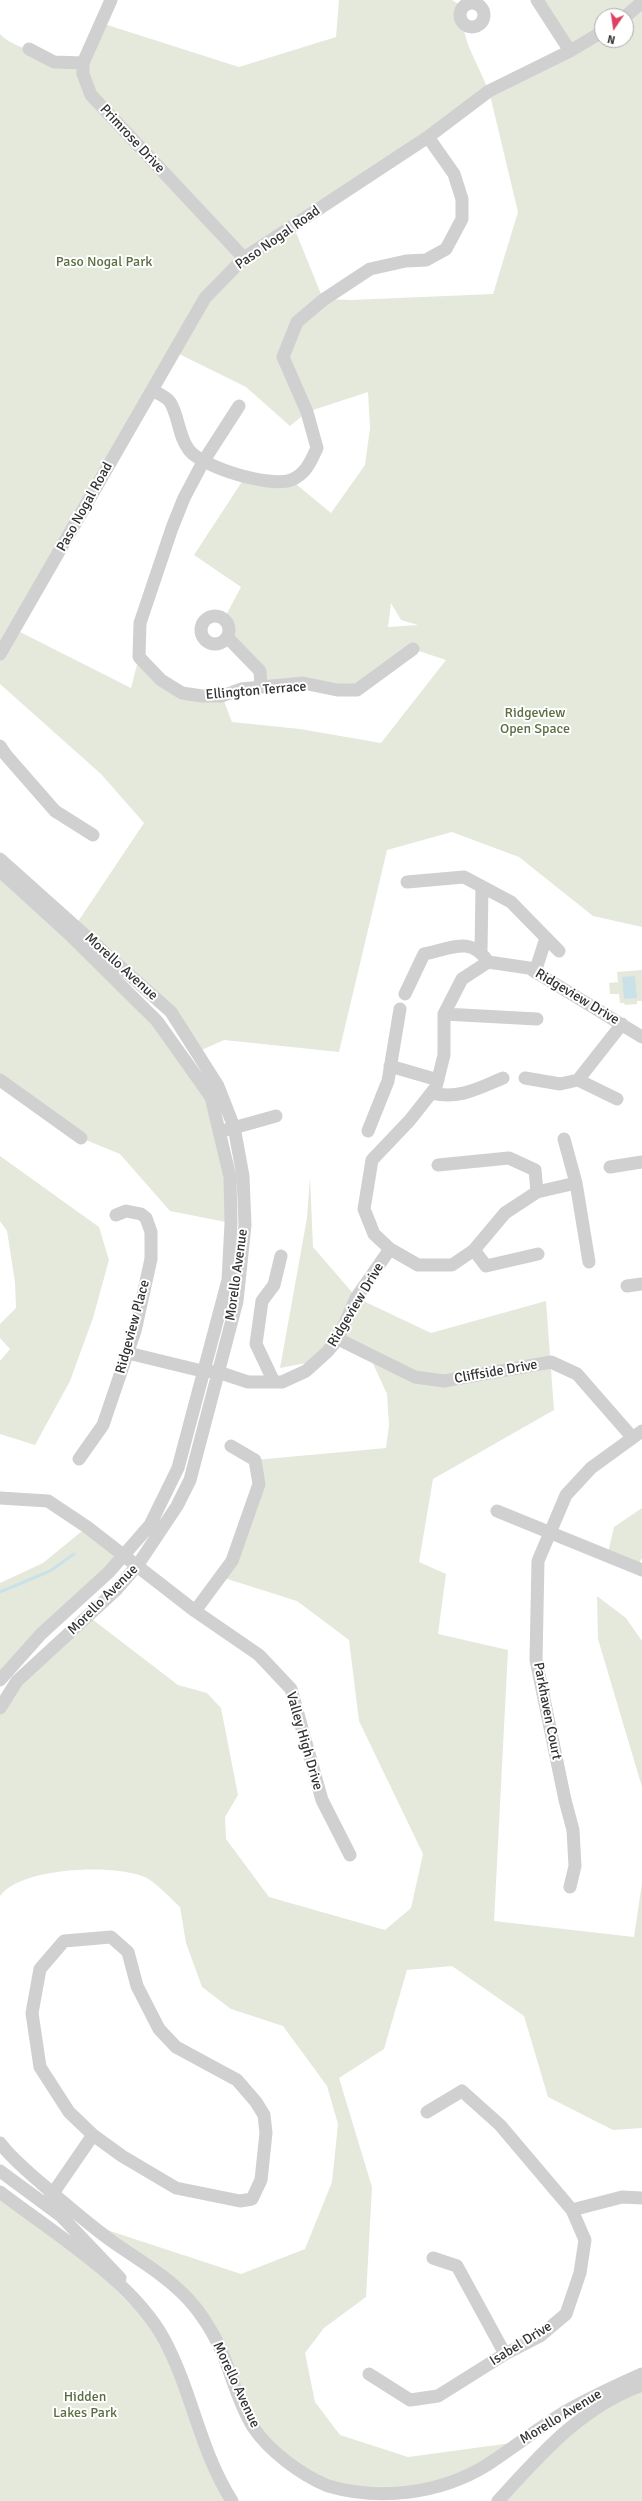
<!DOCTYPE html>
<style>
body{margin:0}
#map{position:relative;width:642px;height:2501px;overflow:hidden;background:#fff;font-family:Signika,sans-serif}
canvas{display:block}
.north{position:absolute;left:594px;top:8px;width:40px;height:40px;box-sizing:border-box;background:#fff;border:1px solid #adadad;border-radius:50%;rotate:193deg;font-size:11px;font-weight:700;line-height:16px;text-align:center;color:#333}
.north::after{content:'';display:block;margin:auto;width:14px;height:18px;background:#de405f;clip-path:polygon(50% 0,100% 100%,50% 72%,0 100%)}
</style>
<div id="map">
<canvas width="642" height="2501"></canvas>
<div class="north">N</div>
</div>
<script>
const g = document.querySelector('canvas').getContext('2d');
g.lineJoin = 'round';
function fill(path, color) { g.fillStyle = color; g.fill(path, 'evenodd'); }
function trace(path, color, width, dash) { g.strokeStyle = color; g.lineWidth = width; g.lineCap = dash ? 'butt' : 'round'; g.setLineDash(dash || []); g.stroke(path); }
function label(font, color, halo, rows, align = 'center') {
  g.font = font + ' Signika,sans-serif'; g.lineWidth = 4; g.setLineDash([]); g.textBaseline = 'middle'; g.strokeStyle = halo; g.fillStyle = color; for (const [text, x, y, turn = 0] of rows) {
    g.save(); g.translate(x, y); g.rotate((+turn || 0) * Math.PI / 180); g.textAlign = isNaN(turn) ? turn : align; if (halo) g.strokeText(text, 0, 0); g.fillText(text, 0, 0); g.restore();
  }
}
const green = new Path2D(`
 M 339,0 L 452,0 L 463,7 L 460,16 L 468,45 L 489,91 L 570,51 L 537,0 L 642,0 L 642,927 L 593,916 L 519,857 L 452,832 L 387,850 L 339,1052 L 224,1040 L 197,1052 L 171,1012 L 75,926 L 144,823 L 101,774 L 0,684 L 0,34 C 17,52 59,57 83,63 L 101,23 L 239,67 L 336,37 ZM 602,16 L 626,16 L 626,40 L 602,40 ZM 489,91 L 518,212 L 493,294 L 351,300 L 323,299 L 293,225 ZM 173,351 L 246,387 L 290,426 L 307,412 L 368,392 L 370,428 L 365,465 L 331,513 L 291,480 L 245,477 L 194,555 L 241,587 L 224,619 L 229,630 L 227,637 L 260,671 L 261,687 L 357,690 L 413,649 L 446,660 L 381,743 L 300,729 L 232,722 L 222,696 L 182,693 L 139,657 L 131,688 L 14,629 ZM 391,603 L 401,620 L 418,625 L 388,627 Z
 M 0,871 L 157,1021 L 211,1097 L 231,1223 L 170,1211 L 120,1154 L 81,1138 L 0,1080 Z
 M 642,970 L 642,1001 L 637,1001 L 637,1004 L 625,1005 L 624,1003 L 620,1003 L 619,994 L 610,994 L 609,983 L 618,982 L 617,972 Z
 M 0,1156 L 99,1227 L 109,1260 L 93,1318 L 70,1381 L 35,1445 L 0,1434 L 0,1361 L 10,1349 L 0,1338 L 0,1324 L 16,1308 L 15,1282 L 7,1231 L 0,1221 Z
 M 310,1177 L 313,1247 L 357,1298 L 431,1333 L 546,1301 L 554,1410 L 433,1479 L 419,1562 L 446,1574 L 438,1634 L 508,1650 L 494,1921 L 634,1937 L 642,1883 L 642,2128 L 613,2130 L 548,2097 L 524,2016 L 452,1966 L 407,1970 L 384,2049 L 339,2078 L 372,2187 L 366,2297 L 324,2328 L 305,2353 L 315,2402 L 340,2435 L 408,2457 L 519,2442 L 419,2494 L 315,2481 L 254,2427 L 190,2301 L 92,2225 L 241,2274 L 305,2249 L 332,2182 L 338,2124 L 327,2086 L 283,2026 L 231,2009 L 202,1987 L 186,1943 L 180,1907 C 171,1899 153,1879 142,1876 C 112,1864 20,1867 0,1896 L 0,1708 L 17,1681 L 88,1616 L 178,1685 L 207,1693 L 221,1708 L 238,1795 L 225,1817 L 226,1839 L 269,1897 L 385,1930 L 411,1908 L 423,1854 L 359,1721 L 349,1640 L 297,1601 L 221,1577 L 259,1484 L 255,1460 L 386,1448 L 389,1425 L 387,1394 L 369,1355 L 338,1339 L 317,1361 L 280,1368 L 307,1218 Z
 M 642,1508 L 642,1558 L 636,1568 L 607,1557 L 614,1527 Z
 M 87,1527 L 124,1556 L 0,1680 L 0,1583 L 43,1563 Z
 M 597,1596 L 626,1618 L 642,1641 L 642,1787 L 598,1639 Z
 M 0,2192 L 71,2244 L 163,2338 L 232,2501 L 0,2501 Z
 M 642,2385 L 642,2501 L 498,2501 L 558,2437 Z`);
const water = new Path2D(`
 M 635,976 L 637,998 L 624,999 L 622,977 Z`);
const stream = new Path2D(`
 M 0,1592 L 50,1571 L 74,1554`);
const minor = new Path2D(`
 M 111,0 L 83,63 L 83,74 L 91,95 L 244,258
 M 537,0 L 570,51
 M460 15a12 12 0 1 1 24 0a12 12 0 1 1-24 0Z
 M 626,16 L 642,2
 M 29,49 L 54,62 L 83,63
 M 152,390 C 157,393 167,397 170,402 C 179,416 178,436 189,450 C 202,467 270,488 291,480 C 306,474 311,461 317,448 L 307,412 L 283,357 L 297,322 L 323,300 L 370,269 L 406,261 L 426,260 L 446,249 L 462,219 L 462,199 L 454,174 L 428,137
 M 239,406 L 203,462 L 184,498 L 172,528 L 140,623 L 139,657 L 161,680 L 182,693 L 202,696 L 222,696 L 241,689 L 303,683 L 337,690 L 357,690 L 413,649
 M201 630a14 14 0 1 1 28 0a14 14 0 1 1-28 0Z
 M 227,637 L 260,671 L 261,687
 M 0,654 L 205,298 L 244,258 L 428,137 L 489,91 L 570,51 L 602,32
 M 0,746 L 6,755 L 55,811 L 93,835
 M 0,859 L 171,1012 L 218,1086 L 234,1127 L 243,1176 L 245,1225 L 237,1301 L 190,1480 L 177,1506 L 137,1566 L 116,1590 L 17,1681 L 0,1708
 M 0,871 L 68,933 L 157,1021 L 211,1097 L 230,1177 L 231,1223 L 228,1280 L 178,1468 L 150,1525 L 109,1572 L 41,1634 L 0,1680
 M 407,882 L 464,877 L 511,902 L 559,951
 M 481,951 L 482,887
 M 535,972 L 546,938
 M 405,994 L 424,954 C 450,949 471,935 488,962
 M 444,1014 L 537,1019
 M 390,1066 L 438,1080
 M 525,1078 L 560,1084 L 578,1080 L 617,1099
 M 0,1080 L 81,1138
 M 578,1080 L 622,1024
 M 432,1093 C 458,1100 479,1088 503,1078
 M 226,1130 L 276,1116
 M 368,1131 L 388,1081 L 400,1009
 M 564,1139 L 576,1183 L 589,1262
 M 438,1165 L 509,1158 L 535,1170 L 537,1192
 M 610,1167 L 642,1162
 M 390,1249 L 418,1265 L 452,1265 L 474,1250 L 505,1213 L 537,1192 L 576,1183
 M 474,1250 L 486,1266 L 538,1254
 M 627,1286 L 642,1284
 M 338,1339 L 415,1377 L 444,1381 L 551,1362 L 577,1374 L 632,1437
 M 128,1353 L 202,1371 L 218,1372 L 248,1382 L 282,1382 L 306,1371 L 327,1352 L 338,1339 L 356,1298 L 390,1249 L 374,1234 L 364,1209 L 372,1160 L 410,1120 L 436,1087 L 444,1055 L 444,1014 L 462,979 L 488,962 L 529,968 L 642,1037
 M 274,1382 L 256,1344 L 262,1301 L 274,1285 L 281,1256
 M 79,1459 L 103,1425 L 135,1331 L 151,1259 L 151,1232 L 146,1218 L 141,1214 L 126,1211 L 116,1215
 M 0,1498 L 48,1501 L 87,1527 L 195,1611 L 259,1655 L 291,1689 L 322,1800 L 350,1855
 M 497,1511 L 642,1570
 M 195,1611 L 232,1561 L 259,1484 L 255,1460 L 231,1446
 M 570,1887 L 575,1866 L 573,1830 L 565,1800 L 536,1660 L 538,1561 L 566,1495 L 591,1468 L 642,1431
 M 111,1937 L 128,1952 L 137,1986 L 159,2029 L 176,2047 L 237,2080 L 256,2102 L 264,2115 L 266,2133 L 261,2180 L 252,2199 L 240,2201 L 176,2188 L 122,2156 L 93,2135 L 69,2112 L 40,2067 L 32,2013 L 40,1969 L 64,1941 Z
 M 0,2143 C 12,2159 27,2171 42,2184 C 65,2204 88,2224 113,2242 C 140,2261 167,2276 189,2300 C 201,2313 214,2334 221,2350 C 232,2375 238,2403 253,2427 C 269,2451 301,2475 328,2486 C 380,2501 440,2494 487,2465 C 513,2448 537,2429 563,2413 C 589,2398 615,2386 642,2374
 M 0,2171 L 61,2216 L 120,2278
 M 0,2192 C 52,2232 132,2280 164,2339 C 192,2391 200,2451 232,2501
 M 49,2199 L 93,2135
 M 572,2210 L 622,2197 L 642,2198
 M 433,2258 L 457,2266 L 505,2354
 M 369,2374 L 410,2400 L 438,2396 L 505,2354 L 540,2336 L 566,2314 L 580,2273 L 585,2240 L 572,2210 L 500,2125 L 462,2091 L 427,2112
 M 498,2501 C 540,2455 581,2407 642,2385`);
const streetNames = [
 ["Primrose Drive",132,139,47],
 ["Paso Nogal Road",278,238,-35],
 ["Paso Nogal Road",85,507,-61],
 ["Ellington Terrace",256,691,-5],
 ["Morello Avenue",121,967,42],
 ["Ridgeview Drive",577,997,31],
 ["Morello Avenue",237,1275,-82],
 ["Ridgeview Drive",356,1305,-59],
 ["Ridgeview Place",133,1327,-75],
 ["Cliffside Drive",496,1372,-10],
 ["Morello Avenue",103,1600,-45],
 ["Parkhaven Court",547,1711,79],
 ["Valley High Drive",304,1741,74],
 ["Isabel Drive",521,2344,-32],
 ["Morello Avenue",236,2385,65],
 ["Morello Avenue",561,2417,-31]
];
const parkNames = [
 ["Paso Nogal Park",104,262],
 ["Ridgeview",535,713],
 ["Open Space",535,729],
 ["Hidden",85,2397],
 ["Lakes Park",85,2413]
];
fill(green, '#e4e9dc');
fill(water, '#cae1e8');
trace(stream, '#cae1e8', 3);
trace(minor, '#d0d0d0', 13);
label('14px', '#333', '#fff', streetNames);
label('14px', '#5b6d41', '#fff', parkNames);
</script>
